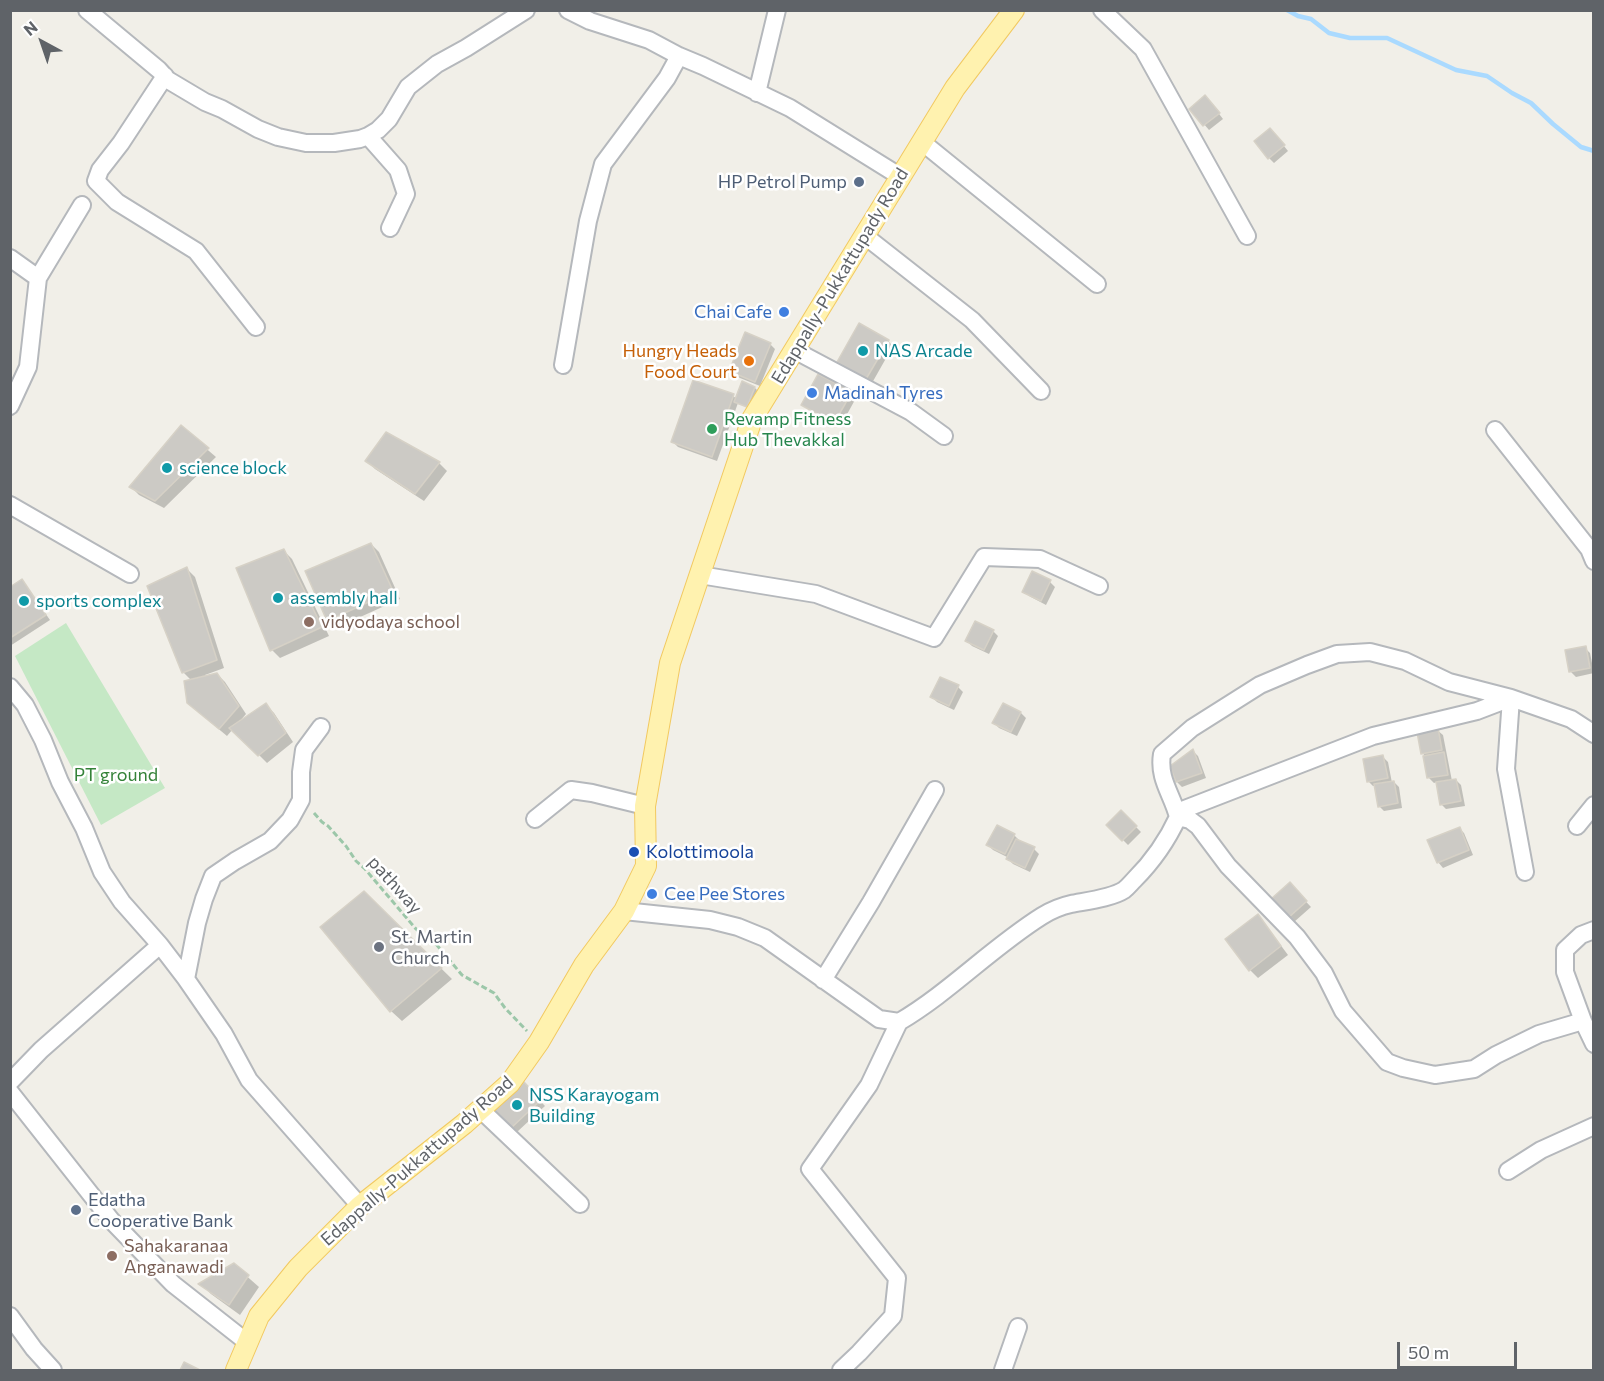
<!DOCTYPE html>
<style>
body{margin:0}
#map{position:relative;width:1604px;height:1381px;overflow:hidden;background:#f1efe8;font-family:Commissioner,sans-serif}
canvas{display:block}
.frame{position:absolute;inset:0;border:12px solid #5f6368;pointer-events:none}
.north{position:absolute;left:12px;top:12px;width:60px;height:60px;-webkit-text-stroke:4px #fff;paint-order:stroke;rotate:320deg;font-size:16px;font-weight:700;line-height:24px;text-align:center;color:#5f6368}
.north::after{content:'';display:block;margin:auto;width:21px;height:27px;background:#5f6368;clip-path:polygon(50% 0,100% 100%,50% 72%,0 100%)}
.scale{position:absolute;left:1397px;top:1342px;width:120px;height:27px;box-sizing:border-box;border:3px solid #5f6368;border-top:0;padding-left:8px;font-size:18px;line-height:21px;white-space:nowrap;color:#5f6368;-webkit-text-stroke:4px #fff;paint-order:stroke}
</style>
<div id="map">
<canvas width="1604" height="1381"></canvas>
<div class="frame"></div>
<div class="north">N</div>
<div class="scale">50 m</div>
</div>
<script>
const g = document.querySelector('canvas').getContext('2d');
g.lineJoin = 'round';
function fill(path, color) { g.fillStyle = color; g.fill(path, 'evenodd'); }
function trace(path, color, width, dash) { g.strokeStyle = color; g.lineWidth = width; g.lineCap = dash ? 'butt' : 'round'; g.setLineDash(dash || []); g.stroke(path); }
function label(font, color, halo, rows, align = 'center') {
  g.font = font + ' Commissioner,sans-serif'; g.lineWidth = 5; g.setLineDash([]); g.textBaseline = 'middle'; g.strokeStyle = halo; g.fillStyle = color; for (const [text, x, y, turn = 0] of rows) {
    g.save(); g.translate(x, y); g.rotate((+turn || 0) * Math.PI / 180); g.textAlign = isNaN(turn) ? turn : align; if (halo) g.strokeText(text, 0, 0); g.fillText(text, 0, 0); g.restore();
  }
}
const green = new Path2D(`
 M 66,623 L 165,788 L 101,825 L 15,656 Z`);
const shadow = new Path2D(`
 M 1210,102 L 1223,119 L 1209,130 L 1191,109 Z
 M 1275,135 L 1288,151 L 1274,163 L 1269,158 Z
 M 888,341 L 893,346 L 872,383 L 844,367 L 839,362 Z
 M 770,344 L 775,349 L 760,386 L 735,376 L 730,371 Z
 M 694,382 L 733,396 L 737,399 L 755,388 L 757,390 L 749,408 L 738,403 L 717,461 L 678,447 L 673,442 Z
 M 851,393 L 856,398 L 840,427 L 808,409 L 803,404 Z
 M 181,427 L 216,457 L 164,508 L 139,495 L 131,487 Z
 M 386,434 L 439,463 L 447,471 L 424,501 L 375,469 L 367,461 Z
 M 371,544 L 379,552 L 400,599 L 336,628 L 328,620 Z
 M 284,551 L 292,559 L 329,636 L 280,658 L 272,650 Z
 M 187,569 L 195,577 L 224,668 L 205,675 L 205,677 L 217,674 L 225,682 L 246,714 L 240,721 L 266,705 L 274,713 L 293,742 L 267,763 L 233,729 L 227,736 L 197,711 L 192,681 L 183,672 Z
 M 1050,582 L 1055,587 L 1046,605 L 1029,596 L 1024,591 Z
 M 26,586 L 50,620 L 10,646 L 10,589 Z
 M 993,631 L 998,636 L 989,654 L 972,646 L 967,641 Z
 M 1585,648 L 1590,653 L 1594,673 L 1576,677 L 1571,672 Z
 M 958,687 L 963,692 L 954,710 L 937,702 L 932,697 Z
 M 1003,705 L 1021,713 L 1026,718 L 1017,736 L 999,728 L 994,723 Z
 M 1437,730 L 1443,735 L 1452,781 L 1456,780 L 1461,785 L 1465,806 L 1446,809 L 1441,804 L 1437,782 L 1434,783 L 1429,778 L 1419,733 Z
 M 1193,751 L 1198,756 L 1206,778 L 1182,787 L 1177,782 L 1172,766 Z
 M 1383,757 L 1388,762 L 1392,783 L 1394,782 L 1399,787 L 1402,808 L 1384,811 L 1379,806 L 1375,786 L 1373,786 L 1368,781 Z
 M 1121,812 L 1141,832 L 1128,845 L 1108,825 Z
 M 1459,828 L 1464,833 L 1473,855 L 1443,868 L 1438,862 Z
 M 1014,835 L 1019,840 L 1019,841 L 1034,849 L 1039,854 L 1030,872 L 1013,864 L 1008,859 L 1009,858 L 993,850 L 988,845 Z
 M 1294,889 L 1311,907 L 1294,922 L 1273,899 Z
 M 364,893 L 452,979 L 402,1021 L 391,1011 Z
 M 1257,916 L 1265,924 L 1288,955 L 1258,978 L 1250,970 Z
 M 524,1084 L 545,1106 L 517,1132 L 496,1110 Z
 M 234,1265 L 259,1287 L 240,1315 L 211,1294 L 201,1284 Z`);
const stream = new Path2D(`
 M 1287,10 L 1298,16 L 1311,19 L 1329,33 L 1350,38 L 1387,38 L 1456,70 L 1487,76 L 1512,93 L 1531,103 L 1553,124 L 1581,147 L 1594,151`);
const building = new Path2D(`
 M 1205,95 L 1220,113 L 1203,126 L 1189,109 Z
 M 1270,128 L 1285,145 L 1268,159 L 1254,141 Z
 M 859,323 L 889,340 L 866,379 L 837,362 Z
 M 745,332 L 771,343 L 755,382 L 729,371 Z
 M 818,374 L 852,392 L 834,423 L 801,405 Z
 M 693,380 L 734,394 L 712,457 L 671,442 Z
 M 742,381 L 755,387 L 747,407 L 734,402 Z
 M 181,425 L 209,448 L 155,501 L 129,487 Z
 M 386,432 L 440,462 L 415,494 L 365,461 Z
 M 371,543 L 393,591 L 327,621 L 305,571 Z
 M 284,549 L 322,627 L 270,651 L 236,568 Z
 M 187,567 L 217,660 L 182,673 L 147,586 Z
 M 1032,571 L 1051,580 L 1041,601 L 1022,592 Z
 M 22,579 L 46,615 L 10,638 L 10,587 Z
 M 975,621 L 994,630 L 984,650 L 965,641 Z
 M 1586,646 L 1590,668 L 1569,672 L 1565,650 Z
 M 217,673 L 239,706 L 219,729 L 187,703 L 184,681 Z
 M 940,677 L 959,685 L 949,706 L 930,697 Z
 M 266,703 L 286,733 L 258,756 L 229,728 Z
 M 1003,703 L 1021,712 L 1011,732 L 992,723 Z
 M 1438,728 L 1442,750 L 1421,754 L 1417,732 Z
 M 1193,749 L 1202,773 L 1176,782 L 1170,766 Z
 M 1444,752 L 1448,775 L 1427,778 L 1423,756 Z
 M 1383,755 L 1388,778 L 1367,782 L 1363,759 Z
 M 1456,779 L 1461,801 L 1440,805 L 1436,782 Z
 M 1394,781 L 1398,803 L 1378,807 L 1374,784 Z
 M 1121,810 L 1137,826 L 1122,841 L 1106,825 Z
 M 997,825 L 1015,834 L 1005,854 L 986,845 Z
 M 1460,827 L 1469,850 L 1437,863 L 1427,840 Z
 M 1016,839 L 1035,847 L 1025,868 L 1006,859 Z
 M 1290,882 L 1307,901 L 1288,918 L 1271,899 Z
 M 364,891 L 442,968 L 390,1012 L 320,927 Z
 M 1258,914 L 1281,946 L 1249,971 L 1225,939 Z
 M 524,1082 L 541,1100 L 511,1128 L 494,1110 Z
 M 234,1263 L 249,1275 L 229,1305 L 198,1284 Z
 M 184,1362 L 200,1370 L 180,1370 Z`);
const path = new Path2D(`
 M 314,813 L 322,822 L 328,826 L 346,846 L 356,861 L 365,869 L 416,929 L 428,940 L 436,944 L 462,975 L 494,993 L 505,1008 L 527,1031`);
const minor = new Path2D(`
 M 87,10 L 159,70 L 168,80 L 205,102 L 222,109 L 258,129 L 278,137 L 306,143 L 334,143 L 360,139 L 368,136 L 378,130 L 389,119 L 408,87 L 437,64 L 466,48 L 526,10
 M 568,10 L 590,21 L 649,40 L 679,56 L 703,66 L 790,108 L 901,177
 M 1102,10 L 1143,49 L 1247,236
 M 165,76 L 121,143 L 100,170 L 96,181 L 117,202 L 196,251 L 256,327
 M 757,93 L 777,10
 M 368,136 L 398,170 L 406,194 L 390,228
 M 922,142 L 1097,284
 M 865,236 L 972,320 L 1041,391
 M 10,258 L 38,278
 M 794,350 L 911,412 L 944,436
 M 563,365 L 588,221 L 603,164 L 667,78 L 679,56
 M 10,406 L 28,367 L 38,278 L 82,205
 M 1495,430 L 1589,549 L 1594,561
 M 10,505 L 130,574
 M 700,575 L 816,594 L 934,638 L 984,557 L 1040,559 L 1099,586
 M 10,687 L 25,705 L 43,740 L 60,782 L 84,828 L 102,872 L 122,902 L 160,945 L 186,979 L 224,1034 L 249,1080 L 360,1206
 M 1177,812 L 1373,736 L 1477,711 L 1511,698 L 1506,769 L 1525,872
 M 1178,817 C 1172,794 1158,779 1162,754 L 1192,728 L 1260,685 L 1307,665 L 1337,654 L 1370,652 L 1405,661 L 1449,682 L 1511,698 L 1571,719 L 1594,734
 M 535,819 L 571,790 L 592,793 L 645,806
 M 1577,826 L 1594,805
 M 624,911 L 710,920 L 738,927 L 765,938 L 879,1019 L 899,1022 C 950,992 991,948 1042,916 C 1050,911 1062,906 1071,904 C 1086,901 1112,898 1124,890 C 1128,887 1131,883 1134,880 C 1152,862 1167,841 1178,817 L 1190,820 L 1198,826 L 1228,866 L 1297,937 L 1324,973 L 1343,1011 L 1387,1062 L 1403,1068 L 1435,1075 L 1474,1069 L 1496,1055 L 1539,1034 L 1583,1021 L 1594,1044
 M 186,979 L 197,923 L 204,899 L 213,876 L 235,861 L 270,841 L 290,820 L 301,800 L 301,772 L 304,750 L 321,727
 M 823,980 L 871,902 L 935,790
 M 1583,1021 L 1565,972 L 1565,950 L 1581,935 L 1594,930
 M 10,1082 L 41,1050 L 160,945
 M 10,1092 L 111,1220 L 173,1284 L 248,1343
 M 480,1109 L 580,1204
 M 1508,1171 L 1541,1150 L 1594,1126
 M 10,1316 L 34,1349 L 53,1370
 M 841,1370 L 859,1353 L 893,1316 L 897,1278 L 810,1169 L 869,1085 L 899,1022
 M 1003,1370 L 1018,1327`);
const major = new Path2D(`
 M 236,1370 L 259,1316 L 298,1268 L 360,1206 L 464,1124 L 510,1083 L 539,1042 L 584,965 L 624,911 L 646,866 L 645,806 L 670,663 L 752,419 L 955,88 L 1014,10`);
const markers = [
 [859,182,6,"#5c6f8a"],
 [784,312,6,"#3f7fe0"],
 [863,351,6,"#0f9aa8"],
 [749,361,6,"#e8710a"],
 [812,393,6,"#3f7fe0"],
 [712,429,6,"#2e9e5b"],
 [167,468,6,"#0f9aa8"],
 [278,598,6,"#0f9aa8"],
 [24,601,6,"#0f9aa8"],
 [309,622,6,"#8d6e63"],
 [634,852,6,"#1a4fb4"],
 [652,894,6,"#3f7fe0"],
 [379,947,6,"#6b7280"],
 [517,1105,6,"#0f9aa8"],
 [76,1210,6,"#5c6f8a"],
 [112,1256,6,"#8d6e63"]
];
const serviceNames = [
 ["HP Petrol Pump",847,182],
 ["Edatha",88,1200,"left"],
 ["Cooperative Bank",88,1221,"left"]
];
const streetNames = [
 ["Edappally-Pukkattupady Road",840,276,-59],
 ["pathway",395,885,48],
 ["Edappally-Pukkattupady Road",417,1161,-41]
];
const shopNames = [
 ["Chai Cafe",772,312,"right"],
 ["Madinah Tyres",824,393],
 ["Cee Pee Stores",664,894]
];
const foodNames = [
 ["Hungry Heads",737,351],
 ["Food Court",737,372]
];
const cultureNames = [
 ["NAS Arcade",875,351],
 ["science block",179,468],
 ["assembly hall",290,598],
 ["sports complex",36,601],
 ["NSS Karayogam",529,1095],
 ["Building",529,1116]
];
const leisureNames = [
 ["Revamp Fitness",724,419],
 ["Hub Thevakkal",724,440]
];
const educationNames = [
 ["vidyodaya school",321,622],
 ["Sahakaranaa",124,1246],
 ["Anganawadi",124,1267]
];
const parkNames = [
 ["PT ground",116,775]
];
const transitNames = [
 ["Kolottimoola",646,852]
];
const worshipNames = [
 ["St. Martin",391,937],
 ["Church",391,958]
];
fill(green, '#c5e8c5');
fill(shadow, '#0003');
trace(stream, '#aadaff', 4.5);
fill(building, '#cccac5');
trace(building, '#d6d1c6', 1.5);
trace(minor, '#b5b8bc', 20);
trace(major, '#f2c960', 22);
trace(path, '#9cc7a9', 3, [6, 3]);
trace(minor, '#fff', 16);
trace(major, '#fff2af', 20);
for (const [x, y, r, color] of markers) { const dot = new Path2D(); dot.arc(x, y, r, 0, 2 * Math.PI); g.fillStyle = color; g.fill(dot); trace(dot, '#fff', 2); }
label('18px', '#4e5e75', '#fff', serviceNames, 'right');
label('18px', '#5f6368', '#fff', streetNames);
label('18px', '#366cbe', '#fff', shopNames, 'left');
label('18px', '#c56008', '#fff', foodNames, 'right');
label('18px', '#0d838f', '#fff', cultureNames, 'left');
label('18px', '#27864d', '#fff', leisureNames, 'left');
label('18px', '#785e54', '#fff', educationNames, 'left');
label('18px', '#348238', '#fff', parkNames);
label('18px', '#164399', '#fff', transitNames, 'left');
label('18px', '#5b616d', '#fff', worshipNames, 'left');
</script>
